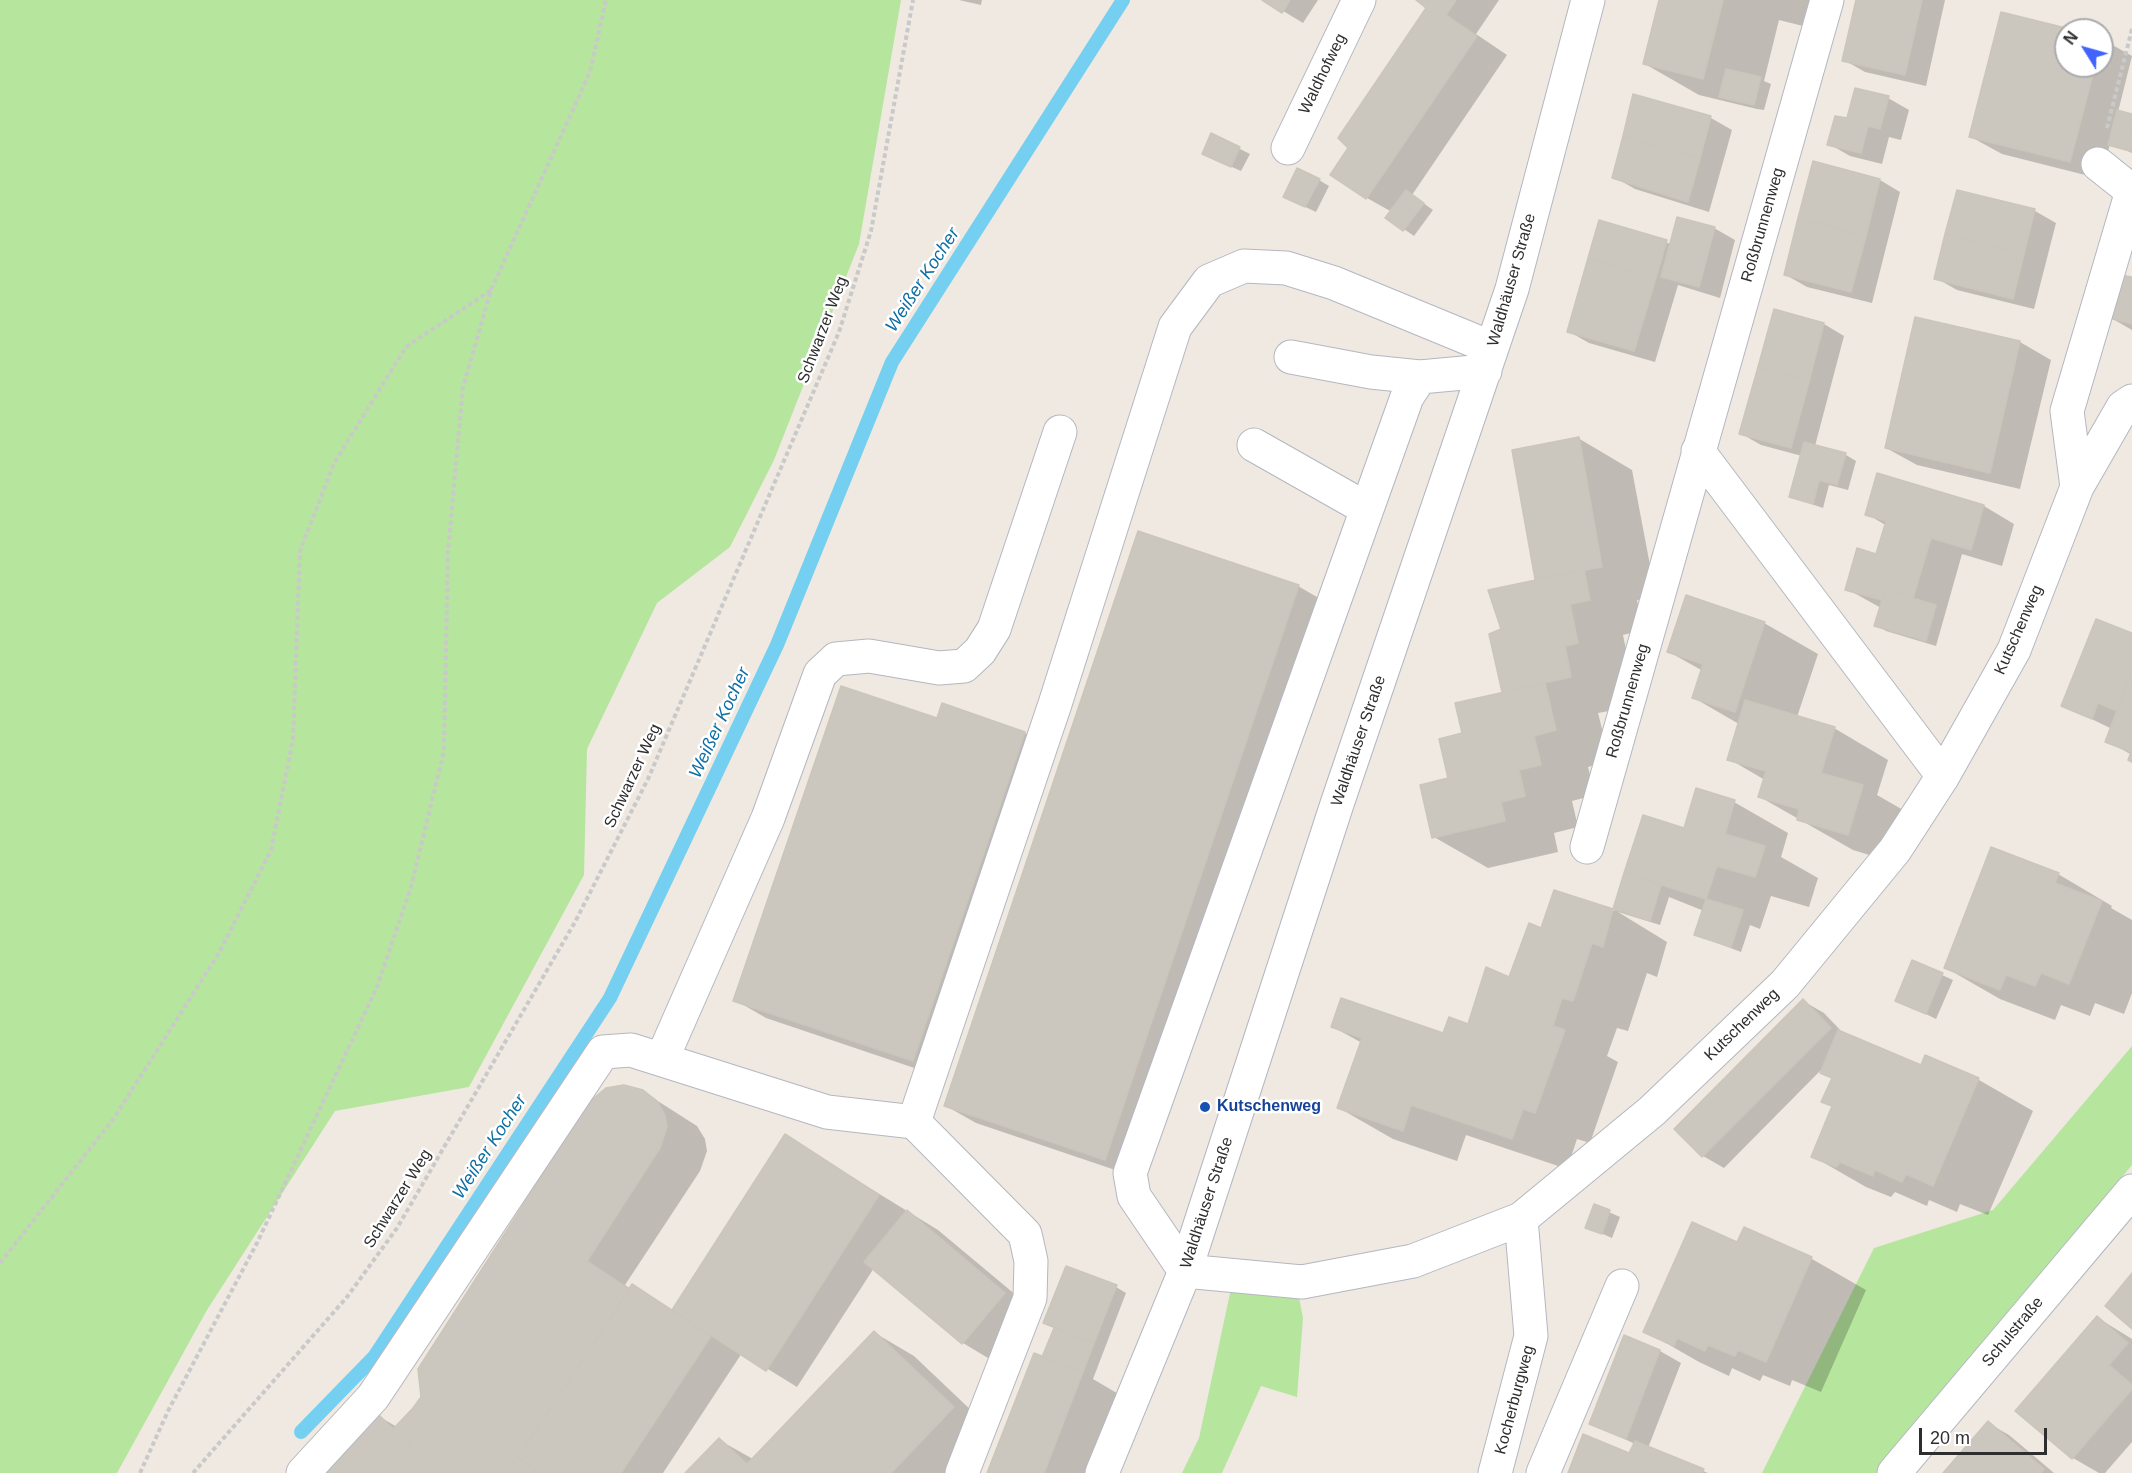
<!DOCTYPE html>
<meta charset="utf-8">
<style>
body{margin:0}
#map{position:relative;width:2132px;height:1473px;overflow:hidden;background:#efe9e1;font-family:Helvetica,sans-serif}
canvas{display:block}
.north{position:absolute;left:2054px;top:18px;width:60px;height:60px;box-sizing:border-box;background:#fff;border:2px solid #ababab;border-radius:50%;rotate:307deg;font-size:16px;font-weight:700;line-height:24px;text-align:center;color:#2e2e2e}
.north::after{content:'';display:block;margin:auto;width:21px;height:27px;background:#4264fb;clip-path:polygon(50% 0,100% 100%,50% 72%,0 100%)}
.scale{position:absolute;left:1919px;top:1428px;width:128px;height:27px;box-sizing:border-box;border:3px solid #2e2e2e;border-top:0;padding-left:8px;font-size:18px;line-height:21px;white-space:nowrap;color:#2e2e2e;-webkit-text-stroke:4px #fff;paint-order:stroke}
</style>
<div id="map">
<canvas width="2132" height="1473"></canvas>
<div class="north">N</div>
<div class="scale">20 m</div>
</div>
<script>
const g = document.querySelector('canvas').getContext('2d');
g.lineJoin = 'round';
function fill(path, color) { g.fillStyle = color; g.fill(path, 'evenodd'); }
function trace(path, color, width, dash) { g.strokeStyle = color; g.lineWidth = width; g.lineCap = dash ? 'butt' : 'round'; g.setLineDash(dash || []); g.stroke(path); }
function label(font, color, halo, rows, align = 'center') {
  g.font = font + ' Helvetica,sans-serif'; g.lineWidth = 5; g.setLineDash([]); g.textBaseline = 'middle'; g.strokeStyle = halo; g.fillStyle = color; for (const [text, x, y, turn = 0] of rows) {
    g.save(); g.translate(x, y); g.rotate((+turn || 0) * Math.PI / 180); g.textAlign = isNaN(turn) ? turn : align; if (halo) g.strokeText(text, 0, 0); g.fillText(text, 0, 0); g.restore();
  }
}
const green = new Path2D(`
 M 0,0 L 901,0 L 859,244 L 774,460 L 730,547 L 657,603 L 587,749 L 584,875 L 469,1087 L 335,1111 L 207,1310 L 117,1473 L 0,1473 Z
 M 2132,1046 L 2132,1165 L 1878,1473 L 1762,1473 L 1874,1248 L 1993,1210 Z
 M 1232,1284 L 1297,1287 L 1303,1318 L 1297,1397 L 1261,1386 L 1222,1473 L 1182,1473 L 1199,1438 Z`);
const shadow = new Path2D(`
 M 959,0 L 982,0 L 981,5 Z
 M 1265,0 L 1318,0 L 1303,23 Z
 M 1418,0 L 1499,0 L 1476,34 L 1507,55 L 1412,195 L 1433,210 L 1414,236 L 1388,218 L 1392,212 L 1367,198 L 1429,7 Z
 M 1661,0 L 1816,0 L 1815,29 L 1779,20 L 1764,81 L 1771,84 L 1764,110 L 1757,109 L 1699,95 L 1645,64 Z
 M 1858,0 L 1945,0 L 1926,86 L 1865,72 L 1844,60 Z
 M 2002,14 L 2068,30 L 2066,66 L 2102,66 L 2102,39 L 2132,56 L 2118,112 L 2132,115 L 2132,153 L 2110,144 L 2101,179 L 2002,154 L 1971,137 Z
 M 1635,96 L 1711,118 L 1732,130 L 1709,212 L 1635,189 L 1614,177 Z
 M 1888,98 L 1909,110 L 1901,140 L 1889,137 L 1882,164 L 1850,156 L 1829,144 L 1848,120 Z
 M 1212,135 L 1250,154 L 1241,171 L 1214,159 Z
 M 1319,180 L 1329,186 L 1316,212 L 1295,202 Z
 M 1880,180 L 1900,192 L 1872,303 L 1807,287 L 1786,275 Z
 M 1958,191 L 2035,211 L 2056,223 L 2034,309 L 1957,290 L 1936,278 Z
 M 1600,222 L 1671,244 L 1714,228 L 1735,240 L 1720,298 L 1678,285 L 1655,362 L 1589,343 L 1568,331 Z
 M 2132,279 L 2132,330 L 2111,318 Z
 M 1824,324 L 1844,336 L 1815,446 L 1846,455 L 1856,461 L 1848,490 L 1829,485 L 1823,508 L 1791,497 L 1802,456 L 1761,445 L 1740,433 Z
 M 2020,342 L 2051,360 L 2020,489 L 1917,465 L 1886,448 Z
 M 1578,438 L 1632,470 L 1656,597 L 1637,600 L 1643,630 L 1623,635 L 1631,674 L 1625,708 L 1598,713 L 1610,761 L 1588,767 L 1595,795 L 1572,801 L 1578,827 L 1554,833 L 1558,852 L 1488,868 L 1434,837 L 1464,734 L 1504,694 L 1490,635 L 1502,630 L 1537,580 L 1514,451 Z
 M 1984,506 L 2014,524 L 2002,566 L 1962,554 L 1936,646 L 1886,631 L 1876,625 L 1881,608 L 1847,589 L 1877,556 L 1887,526 L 1867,514 Z
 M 1298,586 L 1329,604 L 1136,1177 L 976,1123 L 946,1106 Z
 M 1764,623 L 1818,654 L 1797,717 L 1834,728 L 1888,760 L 1877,795 L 1917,818 L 1902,865 L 1853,850 L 1760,797 L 1765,780 L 1729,759 L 1739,724 L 1694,698 L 1703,671 L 1669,652 Z
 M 2132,635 L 2132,761 L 2132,755 L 2107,741 L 2112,729 L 2063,705 Z
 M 943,705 L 1025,733 L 1055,751 L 944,1078 L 766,1018 L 735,1000 L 938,720 Z
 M 1734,802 L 1788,833 L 1781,857 L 1818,878 L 1809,907 L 1771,896 L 1760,929 L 1750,925 L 1741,952 L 1696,935 L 1704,911 L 1669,897 L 1660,925 L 1618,912 L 1667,942 L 1657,977 L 1647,973 L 1628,1031 L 1617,1028 L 1607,1056 L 1618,1062 L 1590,1143 L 1577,1139 L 1567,1169 L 1466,1135 L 1457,1161 L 1393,1139 L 1339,1108 L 1362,1043 L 1333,1027 L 1444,1035 L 1469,1026 L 1510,979 L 1542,930 L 1555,892 L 1614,911 L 1644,817 L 1685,830 Z
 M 2058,874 L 2112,906 L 2111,908 L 2132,920 L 2132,993 L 2124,1014 L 2095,1003 L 2090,1016 L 2061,1005 L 2055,1020 L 2000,999 L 1946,968 Z
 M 1913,962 L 1953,980 L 1936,1019 L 1897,1000 Z
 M 1803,1001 L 1824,1013 L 1844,1034 L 1921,1067 L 1926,1057 L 1979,1080 L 2033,1111 L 1988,1215 L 1960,1204 L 1957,1212 L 1929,1200 L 1927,1206 L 1895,1192 L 1891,1197 L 1866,1187 L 1812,1156 L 1834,1107 L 1823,1101 L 1833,1079 L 1820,1071 L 1724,1168 L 1703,1156 L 1676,1129 Z
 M 642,1091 L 697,1126 L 705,1139 L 707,1151 L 700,1171 L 625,1285 L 631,1289 L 633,1286 L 673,1310 L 785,1136 L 938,1230 L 1035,1311 L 993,1361 L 963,1343 L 874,1268 L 797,1387 L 742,1353 L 663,1473 L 326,1473 L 380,1417 L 397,1427 L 423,1398 Z
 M 1595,1206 L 1620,1217 L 1612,1238 L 1587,1227 Z
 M 1745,1229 L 1812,1259 L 1866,1290 L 1821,1392 L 1792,1380 L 1790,1386 L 1763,1375 L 1760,1381 L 1732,1368 L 1729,1376 L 1699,1362 L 1645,1331 L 1738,1244 Z
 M 1116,1287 L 1126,1293 L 1093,1379 L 1137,1405 L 1110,1473 L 989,1473 L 1055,1328 L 1045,1323 Z
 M 2098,1318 L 2132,1339 L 2132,1442 L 2105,1473 L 2099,1473 L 2073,1458 Z
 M 875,1333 L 914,1356 L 993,1431 L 953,1473 L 687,1473 L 719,1440 L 753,1459 Z
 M 1625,1337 L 1660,1351 L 1681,1363 L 1648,1448 L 1708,1473 L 1569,1473 L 1630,1455 L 1635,1444 L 1591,1423 Z
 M 1988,1423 L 2009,1435 L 2054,1473 L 1945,1473 Z`);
const stream = new Path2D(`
 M 301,1432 L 374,1357 L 610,998 L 777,645 L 892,362 L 1123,0`);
const building = new Path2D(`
 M 1262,0 L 1290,0 L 1282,13 Z
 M 1416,0 L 1456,0 L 1446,15 L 1477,36 L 1366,199 L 1330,175 L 1348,148 L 1338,138 L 1426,8 Z
 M 1659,0 L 1723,0 L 1703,79 L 1643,64 Z
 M 1856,0 L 1922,0 L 1905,75 L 1842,61 Z
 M 2001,12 L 2074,30 L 2066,30 L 2066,66 L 2095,66 L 2070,162 L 1969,137 Z
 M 1726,69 L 1761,77 L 1754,105 L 1719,97 Z
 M 1855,88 L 1889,96 L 1880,129 L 1868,126 L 1861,153 L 1827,145 L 1835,116 L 1847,118 Z
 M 1633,94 L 1711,116 L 1700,159 L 1623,136 Z
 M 2117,110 L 2132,114 L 2132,127 L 2126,150 L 2108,145 Z
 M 2132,127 L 2132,151 L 2126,150 Z
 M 1211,133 L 1240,147 L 1231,167 L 1202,154 Z
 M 1623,136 L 1700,159 L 1688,202 L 1612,178 Z
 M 1813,161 L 1880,179 L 1866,236 L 1798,218 Z
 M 1297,168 L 1320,179 L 1305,207 L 1283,197 Z
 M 1406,190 L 1424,203 L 1403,231 L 1385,218 Z
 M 1957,190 L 2035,209 L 2024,254 L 1945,234 Z
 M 1677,217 L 1715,227 L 1699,287 L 1661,277 Z
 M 1798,218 L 1866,236 L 1851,292 L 1784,275 Z
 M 1599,220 L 1667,240 L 1656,278 L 1588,258 Z
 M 1945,234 L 2024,254 L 2013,299 L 1934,279 Z
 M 1588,258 L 1656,278 L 1634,351 L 1567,332 Z
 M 2120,275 L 2132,277 L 2132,324 L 2109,318 Z
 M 1774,309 L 1824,323 L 1809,382 L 1758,367 Z
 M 1915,317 L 2020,341 L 1990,473 L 1885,448 Z
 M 1758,367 L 1809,382 L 1791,448 L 1739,434 Z
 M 1579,437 L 1602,567 L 1535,579 L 1512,450 Z
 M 1804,442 L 1846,453 L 1837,485 L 1819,480 L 1813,504 L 1789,497 Z
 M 1877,473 L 1984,505 L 1971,550 L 1931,538 L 1913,598 L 1885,590 L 1882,600 L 1845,590 L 1857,548 L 1876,554 L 1886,521 L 1865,515 Z
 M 1138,531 L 1299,585 L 1105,1160 L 944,1106 Z
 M 1584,570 L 1590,600 L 1570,604 L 1578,643 L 1565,646 L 1571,677 L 1502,692 L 1489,634 L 1501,629 L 1488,590 Z
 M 1885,590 L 1936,605 L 1926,641 L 1874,626 Z
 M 1686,595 L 1765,622 L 1735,712 L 1692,698 L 1703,664 L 1667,652 Z
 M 2096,619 L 2132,633 L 2132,671 L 2117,711 L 2098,703 L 2092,719 L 2061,706 Z
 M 2132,671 L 2132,762 L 2128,760 L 2131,752 L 2105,742 Z
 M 1545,683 L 1556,730 L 1534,736 L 1541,765 L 1519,770 L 1525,796 L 1501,802 L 1505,821 L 1432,838 L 1420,785 L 1448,778 L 1439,739 L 1462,733 L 1455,703 Z
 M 841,686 L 937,718 L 942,703 L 1025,732 L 913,1061 L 733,1001 Z
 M 1745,700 L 1835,727 L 1821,773 L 1863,785 L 1848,835 L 1797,820 L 1799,809 L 1758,797 L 1766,771 L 1727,760 Z
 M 1696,788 L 1735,800 L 1725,834 L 1765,846 L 1755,877 L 1717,866 L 1706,899 L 1624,873 L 1643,815 L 1684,828 Z
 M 1991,847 L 2059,873 L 2055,883 L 2102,901 L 2069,984 L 2041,973 L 2035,986 L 2006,975 L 2000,990 L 1944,968 Z
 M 1624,873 L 1661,885 L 1650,921 L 1613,909 Z
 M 1554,890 L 1613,909 L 1603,947 L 1592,943 L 1573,1001 L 1562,998 L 1553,1026 L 1565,1030 L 1535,1113 L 1523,1109 L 1512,1139 L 1411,1105 L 1403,1131 L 1337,1108 L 1362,1038 L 1331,1027 L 1341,998 L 1443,1033 L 1449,1017 L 1468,1024 L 1486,967 L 1509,977 L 1529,923 L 1541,928 Z
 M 1706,899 L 1743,910 L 1731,947 L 1694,935 Z
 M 1912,960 L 1943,973 L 1926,1014 L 1895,1001 Z
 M 1803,999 L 1831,1028 L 1702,1157 L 1674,1129 Z
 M 1838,1030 L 1921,1065 L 1925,1055 L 1979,1078 L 1933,1186 L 1906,1174 L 1902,1182 L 1875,1170 L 1873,1176 L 1840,1162 L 1836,1167 L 1811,1157 L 1832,1106 L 1821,1102 L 1832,1078 L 1820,1073 Z
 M 624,1085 L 643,1090 L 657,1101 L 665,1115 L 667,1127 L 660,1148 L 587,1261 L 629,1289 L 508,1473 L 419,1473 L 412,1466 L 421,1456 L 408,1443 L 428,1423 L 413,1408 L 421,1397 L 418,1369 L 589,1102 L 606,1088 Z
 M 785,1134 L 879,1195 L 766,1371 L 672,1310 Z
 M 1594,1204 L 1610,1210 L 1602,1234 L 1585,1228 Z
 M 907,1210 L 1005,1293 L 962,1344 L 864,1262 Z
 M 1692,1222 L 1737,1242 L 1744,1227 L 1812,1257 L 1766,1362 L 1738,1350 L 1735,1356 L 1708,1345 L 1705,1351 L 1677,1338 L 1674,1346 L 1643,1332 Z
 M 1066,1266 L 1117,1285 L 1094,1343 L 1043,1323 Z
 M 2132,1273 L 2132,1329 L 2105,1306 Z
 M 632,1284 L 711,1336 L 621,1473 L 541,1473 L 518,1458 Z
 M 2097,1316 L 2128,1343 L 2109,1365 L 2132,1385 L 2132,1389 L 2072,1459 L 2015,1411 Z
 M 1054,1328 L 1094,1343 L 1083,1372 L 1042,1357 Z
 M 874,1331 L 954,1407 L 891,1473 L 685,1473 L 719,1438 L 747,1464 Z
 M 1624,1335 L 1660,1350 L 1626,1439 L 1589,1424 Z
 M 1034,1353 L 1083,1372 L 1044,1473 L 987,1473 Z
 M 413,1408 L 428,1423 L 408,1443 L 421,1456 L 412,1466 L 419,1473 L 324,1473 L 379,1415 L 393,1429 Z
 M 1988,1421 L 2044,1469 L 2041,1473 L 1943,1473 Z
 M 1583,1434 L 1629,1453 L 1635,1441 L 1704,1469 L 1702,1473 L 1568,1473 Z
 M 518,1458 L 541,1473 L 508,1473 Z`);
const path = new Path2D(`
 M 2107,128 L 2132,29
 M 0,1263 L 114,1118 L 219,953 L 271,850 L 293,739 L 300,551 L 334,463 L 406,347 L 491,290
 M 140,1473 L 168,1411 L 257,1243 L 377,987 L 411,887 L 444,751 L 448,551 L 463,387 L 491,290 L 590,72 L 606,0
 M 193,1473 L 347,1297 L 397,1228 L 575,922 L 648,779 L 839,332 L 871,231 L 913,0`);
const minor = new Path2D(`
 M 1288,148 L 1359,0
 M 1291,357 L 1371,372 L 1420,377
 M 1485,371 L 1420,377 L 1407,397 L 1130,1173 L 1134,1196 L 1185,1271 L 1302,1282 L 1413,1261 L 1521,1219 L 1652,1111 L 1785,984 L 1895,850 L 1943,776 L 2014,650 L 2077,487 L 2123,407 L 2132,401
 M 1254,445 L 1367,509
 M 1698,451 L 1943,776
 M 2077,487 L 2067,411 L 2132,191 L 2098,164
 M 1587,847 L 1827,0
 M 662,1059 L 768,818 L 820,674 L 836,659 L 869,656 L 939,668 L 964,666 L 980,651 L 994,629 L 1060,432
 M 914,1122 L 1055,704 L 1175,327 L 1209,281 L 1244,266 L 1286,268 L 1334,283 L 1492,348
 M 303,1473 L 373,1397 L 603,1052 L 631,1050 L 827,1112 L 914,1122 L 1025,1234 L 1031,1261 L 1030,1298 L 962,1473
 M 1102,1473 L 1185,1271 L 1337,804 L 1512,289 L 1588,0
 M 1495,1473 L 1531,1336 L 1521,1219
 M 1543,1473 L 1622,1286
 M 1894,1473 L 2132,1191`);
const markers = [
 [1205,1107,6,"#1a4fb4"]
];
const streetNames = [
 ["Waldhofweg",1323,74,-64],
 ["Roßbrunnenweg",1763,225,-74],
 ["Waldhäuser Straße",1512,280,-74],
 ["Schwarzer Weg",823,330,-69],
 ["Kutschenweg",2019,630,-66],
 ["Roßbrunnenweg",1628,701,-74],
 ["Waldhäuser Straße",1359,741,-71],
 ["Schwarzer Weg",633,776,-65],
 ["Kutschenweg",1742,1025,-44],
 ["Schwarzer Weg",398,1199,-58],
 ["Waldhäuser Straße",1207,1203,-72],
 ["Schulstraße",2013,1332,-50],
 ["Kocherburgweg",1515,1400,-75]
];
const transitNames = [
 ["Kutschenweg",1217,1107]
];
const waterNames = [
 ["Weißer Kocher",923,280,-57],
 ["Weißer Kocher",720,723,-65],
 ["Weißer Kocher",490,1147,-57]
];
fill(green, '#b6e59e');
fill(shadow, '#0003');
trace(stream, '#75cff0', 14);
fill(building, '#cbc7bf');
trace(building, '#cbc5ba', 1.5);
trace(minor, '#b4b7c1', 35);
trace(path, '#c9c9c9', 4, [4.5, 3]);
trace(minor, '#fff', 33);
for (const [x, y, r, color] of markers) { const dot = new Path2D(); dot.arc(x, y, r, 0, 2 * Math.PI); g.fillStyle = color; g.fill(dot); trace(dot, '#fff', 2); }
label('16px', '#2e2e2e', '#fff', streetNames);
label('bold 16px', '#164399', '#fff', transitNames, 'left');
label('italic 18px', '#0d6fa3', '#fff', waterNames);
</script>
